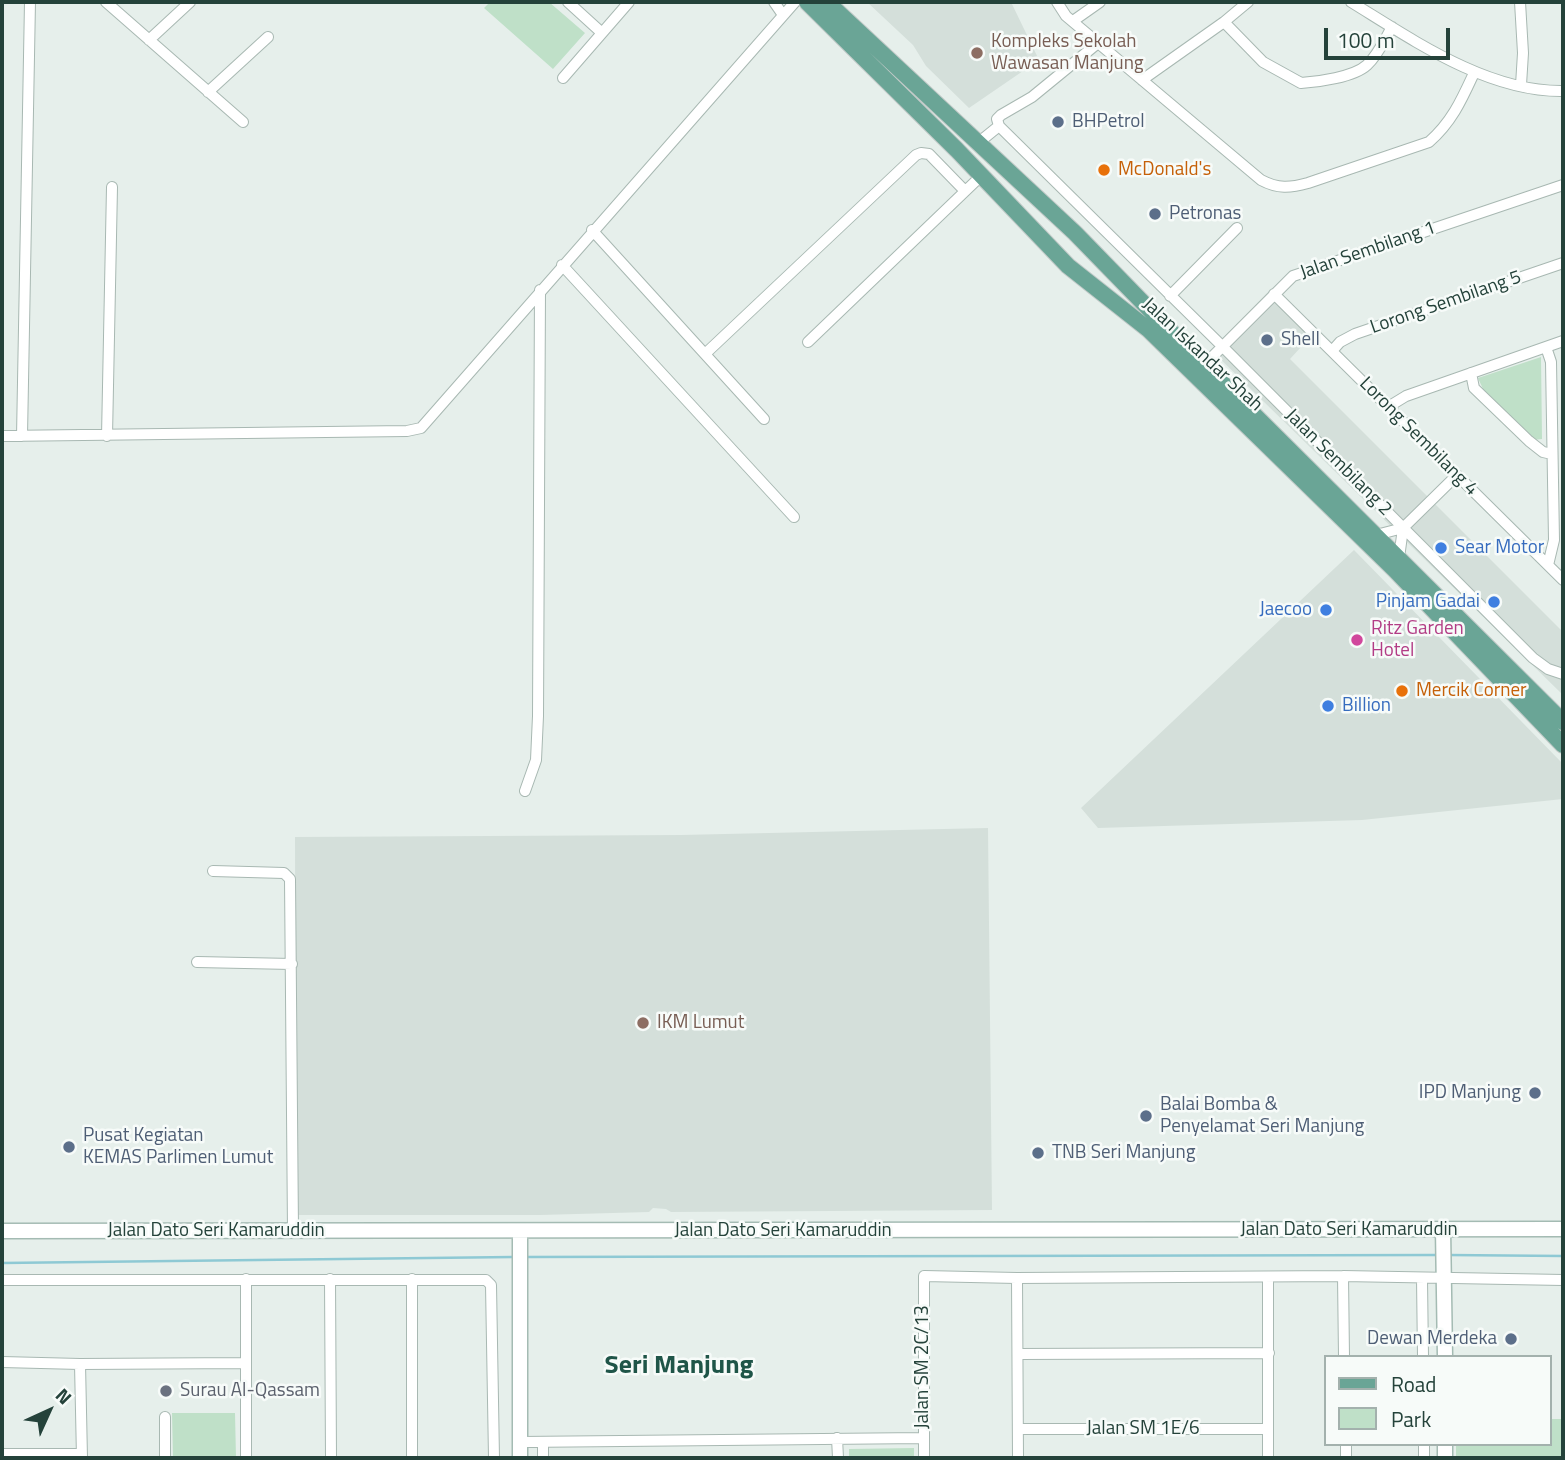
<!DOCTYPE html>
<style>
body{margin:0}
#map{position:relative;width:1565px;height:1460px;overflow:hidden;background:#e6efeb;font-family:"Titillium Web",sans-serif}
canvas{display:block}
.frame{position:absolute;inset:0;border:4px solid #24423a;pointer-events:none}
.legend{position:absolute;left:1324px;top:1355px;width:228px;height:91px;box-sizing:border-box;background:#f7fbf9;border:2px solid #a3b1ad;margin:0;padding:9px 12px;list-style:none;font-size:21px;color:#24423a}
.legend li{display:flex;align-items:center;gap:14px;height:35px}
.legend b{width:35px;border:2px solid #a3b1ad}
.north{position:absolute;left:14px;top:1376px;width:70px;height:70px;-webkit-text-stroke:5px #f7fbf9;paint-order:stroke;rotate:45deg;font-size:19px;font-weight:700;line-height:28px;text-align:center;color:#24423a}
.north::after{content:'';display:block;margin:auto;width:24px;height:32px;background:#24423a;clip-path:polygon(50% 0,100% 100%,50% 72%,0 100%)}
.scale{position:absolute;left:1324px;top:28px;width:126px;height:32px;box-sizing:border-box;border:4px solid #24423a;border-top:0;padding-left:9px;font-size:21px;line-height:24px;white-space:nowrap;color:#24423a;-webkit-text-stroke:5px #f7fbf9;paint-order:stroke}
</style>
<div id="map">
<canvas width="1565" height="1460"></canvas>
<div class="frame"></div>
<ul class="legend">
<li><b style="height:9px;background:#6aa596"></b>Road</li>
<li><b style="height:19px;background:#bfe0c8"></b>Park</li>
</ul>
<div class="north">N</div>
<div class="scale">100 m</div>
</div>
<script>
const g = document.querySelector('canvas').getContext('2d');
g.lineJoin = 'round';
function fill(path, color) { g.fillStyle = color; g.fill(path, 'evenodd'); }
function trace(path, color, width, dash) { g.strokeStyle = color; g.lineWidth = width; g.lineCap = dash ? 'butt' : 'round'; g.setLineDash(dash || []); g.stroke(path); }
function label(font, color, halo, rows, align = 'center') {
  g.font = font + ' "Titillium Web",sans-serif'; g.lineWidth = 5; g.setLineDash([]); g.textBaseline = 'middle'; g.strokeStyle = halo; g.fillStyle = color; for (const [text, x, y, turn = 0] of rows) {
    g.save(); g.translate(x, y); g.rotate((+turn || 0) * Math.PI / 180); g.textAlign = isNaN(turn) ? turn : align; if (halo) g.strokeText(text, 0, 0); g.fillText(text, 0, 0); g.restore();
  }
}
const built = new Path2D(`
 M 867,2 L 1011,2 L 1039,60 L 969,108 L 926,66 L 913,45 Z
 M 1269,291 L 1312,335 L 1290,359 L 1563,632 L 1563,695 L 1211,350 Z
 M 1354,550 L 1563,764 L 1563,799 L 1362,820 L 1098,828 L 1081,808 Z
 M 988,828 L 992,1210 L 671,1212 L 666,1209 L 653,1208 L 649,1212 L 540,1215 L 296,1215 L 295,837 L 681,835 Z`);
const green = new Path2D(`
 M 490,2 L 549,2 L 585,33 L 553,69 L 484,8 Z
 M 1541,357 L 1542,439 L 1533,440 L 1483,389 L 1478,378 Z
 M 172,1413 L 235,1413 L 236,1458 L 173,1458 Z
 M 1549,1419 L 1563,1419 L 1563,1458 L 1456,1458 L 1456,1444 L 1549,1444 Z
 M 914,1448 L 914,1458 L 849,1458 L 849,1449 Z`);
const stream = new Path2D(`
 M 1448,1255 L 1563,1256
 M 524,1257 L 1437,1255
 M 2,1263 L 513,1257`);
const street = new Path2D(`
 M 106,2 L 243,122
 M 568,2 L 602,33
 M 774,2 L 783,15
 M 1057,2 L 1066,16 L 1261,180 C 1278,189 1290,188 1308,183 L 1429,142 C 1452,122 1462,99 1474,73
 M 1351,2 C 1413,40 1487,92 1563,91
 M 1520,2 L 1523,53 L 1521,85
 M 1073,21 L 1100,2
 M 1224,22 L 1263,62 L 1301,83 C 1318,82 1354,77 1367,65 C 1378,55 1385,39 1392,27
 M 149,40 L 190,2
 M 1098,43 L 1032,97 L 1001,115 L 997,119 L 999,126 L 1222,346 L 1533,658 L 1548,669 L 1563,674
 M 563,78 L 629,2
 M 1142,80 L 1224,22 L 1248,2
 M 208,92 L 268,37
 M 978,143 L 999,126
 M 592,230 L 764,419
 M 562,265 L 794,517
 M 1274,294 L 1563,580
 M 1170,296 L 1237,228
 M 808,342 L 981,176
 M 1546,347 L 1551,362 L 1554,540 L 1548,565
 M 1332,351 L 1340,342 L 1355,334 L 1563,263
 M 705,354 L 916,155 L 921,153 L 929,154 L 965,191
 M 1204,365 L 1293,276 L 1563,185
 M 1471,373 L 1474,388 L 1529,441 L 1543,452 L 1552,454
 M 1388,407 L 1406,396 L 1563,341
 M 2,436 L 407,431 L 421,428 L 795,2
 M 22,436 L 30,2
 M 107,436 L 112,187
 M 1376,535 L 1403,528 L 1457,475
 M 1399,558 L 1403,528
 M 525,791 L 536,760 L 538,716 L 540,290
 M 213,871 L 284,873 L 290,879 L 293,1231
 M 197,962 L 292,964
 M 1343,1276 L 1344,1357
 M 1268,1277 L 1268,1458
 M 1017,1278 L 1018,1458
 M 246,1279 L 246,1458
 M 330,1279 L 331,1458
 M 412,1279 L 412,1458
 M 1422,1279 L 1423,1357
 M 2,1280 L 486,1280 L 491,1285 L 494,1458
 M 1019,1354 L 1269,1353
 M 2,1362 L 80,1364 L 246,1363
 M 80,1364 L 82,1458
 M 165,1417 L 165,1458
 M 1018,1429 L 1268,1429
 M 837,1438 L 838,1458
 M 521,1442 L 923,1438
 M 543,1442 L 543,1458
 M 1346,1444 L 1346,1458
 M 1424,1444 L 1424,1458
 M 2,1454 L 82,1454
 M 924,1458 L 924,1276 L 1017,1278 L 1343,1276 L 1563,1280`);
const secondary = new Path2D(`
 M 1443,1229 L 1445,1357
 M 2,1231 L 1563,1229
 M 520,1231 L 520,1458
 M 1445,1444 L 1445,1458`);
const primary = new Path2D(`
 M 807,2 L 957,150 L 1068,266 L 1149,330 L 1394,569 L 1563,745
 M 827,2 L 1075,233 L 1187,348 L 1563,722`);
const markers = [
 [977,53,7,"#8d6e63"],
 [1058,122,7,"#5c6f8a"],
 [1104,170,7,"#e8710a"],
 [1155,214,7,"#5c6f8a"],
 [1267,340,7,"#5c6f8a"],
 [1441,548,7,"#3f7fe0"],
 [1494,602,7,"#3f7fe0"],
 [1326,610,7,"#3f7fe0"],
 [1357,640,7,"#d1479c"],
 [1402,691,7,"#e8710a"],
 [1328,706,7,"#3f7fe0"],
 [643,1023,7,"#8d6e63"],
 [1535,1093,7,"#5c6f8a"],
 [1146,1116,7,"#5c6f8a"],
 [69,1147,7,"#5c6f8a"],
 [1038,1153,7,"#5c6f8a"],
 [1511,1339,7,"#5c6f8a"],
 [166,1391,7,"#6b7280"]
];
const educationNames = [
 ["Kompleks Sekolah",991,42],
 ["Wawasan Manjung",991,64],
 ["IKM Lumut",657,1023]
];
const serviceNames = [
 ["BHPetrol",1072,122],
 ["Petronas",1169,214],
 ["Shell",1281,340],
 ["IPD Manjung",1521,1093,"right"],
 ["Balai Bomba &",1160,1105],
 ["Penyelamat Seri Manjung",1160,1127],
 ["Pusat Kegiatan",83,1136],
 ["KEMAS Parlimen Lumut",83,1158],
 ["TNB Seri Manjung",1052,1153],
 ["Dewan Merdeka",1497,1339,"right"]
];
const foodNames = [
 ["McDonald's",1118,170],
 ["Mercik Corner",1416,691]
];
const streetNames = [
 ["Jalan Sembilang 1",1368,251,-19],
 ["Lorong Sembilang 5",1446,303,-19],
 ["Jalan Iskandar Shah",1202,355,43],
 ["Lorong Sembilang 4",1418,437,45],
 ["Jalan Sembilang 2",1338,463,45],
 ["Jalan Dato Seri Kamaruddin",1349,1230],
 ["Jalan Dato Seri Kamaruddin",216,1231],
 ["Jalan Dato Seri Kamaruddin",783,1231],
 ["Jalan SM 2C/13",923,1367,-90],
 ["Jalan SM 1E/6",1143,1429]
];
const shopNames = [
 ["Sear Motor",1455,548],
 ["Pinjam Gadai",1480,602,"right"],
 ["Jaecoo",1312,610,"right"],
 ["Billion",1342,706]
];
const hotelNames = [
 ["Ritz Garden",1371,629],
 ["Hotel",1371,651]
];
const worshipNames = [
 ["Surau Al-Qassam",180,1391]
];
const districtNames = [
 ["Seri Manjung",679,1367]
];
fill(built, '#d4dfda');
fill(green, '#bfe0c8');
trace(stream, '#8ec9d4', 2.5);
trace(street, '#a8b8b2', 12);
trace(secondary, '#a4bbb3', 17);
trace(primary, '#c2cac8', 18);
trace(street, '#fff', 10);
trace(secondary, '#fff', 14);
trace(primary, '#6aa596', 16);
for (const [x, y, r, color] of markers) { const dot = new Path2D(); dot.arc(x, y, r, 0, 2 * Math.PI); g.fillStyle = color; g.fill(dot); trace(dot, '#f7fbf9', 2.5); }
label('19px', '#785e54', '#f7fbf9', educationNames, 'left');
label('19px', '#4e5e75', '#f7fbf9', serviceNames, 'left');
label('19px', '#c56008', '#f7fbf9', foodNames, 'left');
label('19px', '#24423a', '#f7fbf9', streetNames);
label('19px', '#366cbe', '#f7fbf9', shopNames, 'left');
label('19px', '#b23c85', '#f7fbf9', hotelNames, 'left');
label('19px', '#5b616d', '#f7fbf9', worshipNames, 'left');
label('bold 26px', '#1f5548', '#f7fbf9', districtNames);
</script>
